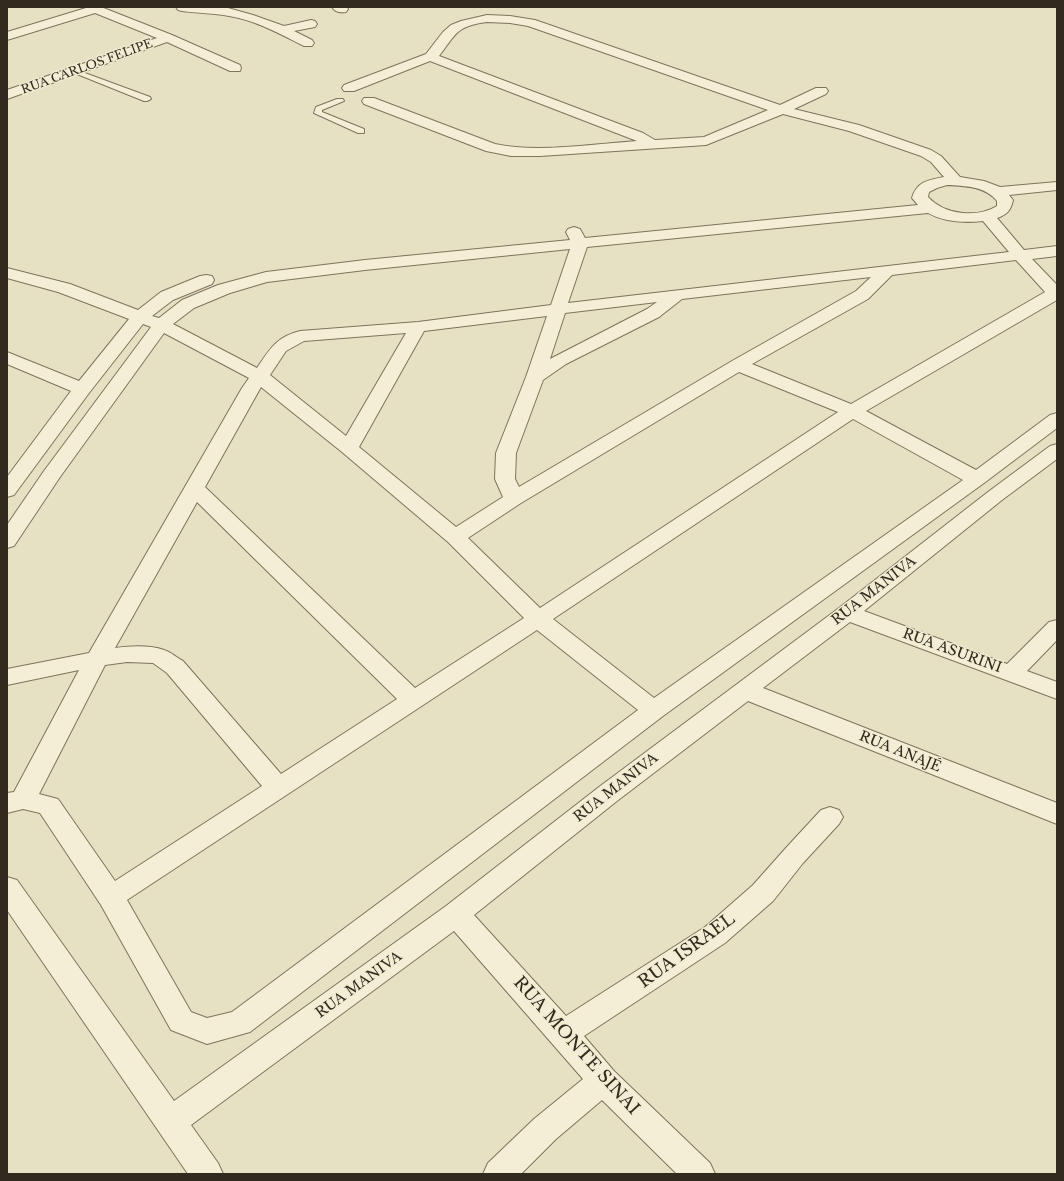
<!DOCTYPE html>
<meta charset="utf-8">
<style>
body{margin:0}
#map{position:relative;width:1064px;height:1181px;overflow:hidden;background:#e7e1c3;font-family:"Libre Baskerville",serif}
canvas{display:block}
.frame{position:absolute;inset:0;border:8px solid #312a1e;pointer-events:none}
</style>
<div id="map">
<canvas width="1064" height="1181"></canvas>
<div class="frame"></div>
</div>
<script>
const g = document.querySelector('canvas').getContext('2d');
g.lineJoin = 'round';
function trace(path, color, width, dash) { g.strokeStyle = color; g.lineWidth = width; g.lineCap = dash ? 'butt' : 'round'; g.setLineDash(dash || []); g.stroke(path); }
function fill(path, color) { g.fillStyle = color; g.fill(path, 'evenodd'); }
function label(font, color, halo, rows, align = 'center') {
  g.font = font + ' "Libre Baskerville",serif'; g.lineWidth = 3; g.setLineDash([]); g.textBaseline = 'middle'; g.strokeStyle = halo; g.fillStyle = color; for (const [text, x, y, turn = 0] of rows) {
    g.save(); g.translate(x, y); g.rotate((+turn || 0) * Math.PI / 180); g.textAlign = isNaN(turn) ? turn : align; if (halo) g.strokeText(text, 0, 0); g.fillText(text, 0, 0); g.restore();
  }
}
const service = new Path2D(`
 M 74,69 L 150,97 L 151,99 L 147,101 L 144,101 L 72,72 L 72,70 Z
 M 337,99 L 343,99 L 344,101 L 322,110 L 322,112 L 364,129 L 364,133 L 358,133 L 314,113 L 316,107 Z`);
const minor = new Path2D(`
 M 85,7 L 101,7 L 172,35 L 240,65 L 241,68 L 240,71 L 230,71 L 167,42 L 7,99 L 7,90 L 157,38 L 95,13 L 7,40 L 7,32 L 86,8 Z
 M 176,7 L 228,8 L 253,15 L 284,26 L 311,20 L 315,21 L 317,24 L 315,27 L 294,31 L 312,40 L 314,43 L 312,46 L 304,46 C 280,34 255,20 229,16 C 213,13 197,13 182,11 L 178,10 Z
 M 332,7 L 347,7 L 348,9 L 346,12 C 341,13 335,12 332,7 Z
 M 487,15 L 510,16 L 535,20 L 780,105 L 816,88 L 826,88 L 828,91 L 826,94 L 794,109 L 859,125 L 931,150 L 941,156 L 960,177 L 984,181 L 1000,187 L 1057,182 L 1057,190 L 1009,195 L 1013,200 C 1011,210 1007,215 997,218 L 1024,250 L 1057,246 L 1057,256 L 1032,259 L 1057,285 L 1057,300 L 866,411 L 976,470 L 1050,415 L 1057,413 L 1057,428 L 984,483 L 663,716 L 250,1032 L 207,1044 L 171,1030 L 101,905 L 40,813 L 23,809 L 7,813 L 7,793 L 14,792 L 79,670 L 7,685 L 7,669 L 89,653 L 242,388 L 249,378 L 164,333 L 60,477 L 14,546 L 7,548 L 7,525 L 44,471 L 151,327 L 143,324 L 89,393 L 14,495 L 7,497 L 7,477 L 71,391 L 7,364 L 7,352 L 79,381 L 129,319 L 58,292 L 7,278 L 7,268 L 70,284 L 138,310 L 161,292 L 200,276 L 206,275 L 212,276 L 214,280 L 212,284 L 173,300 L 152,316 L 159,318 L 182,300 L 218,285 L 266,272 L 365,260 L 570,240 L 566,232 L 568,229 L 574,227 L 580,229 L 585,238 L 918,205 L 912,198 C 917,181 929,180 944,177 L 931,162 L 921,156 L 849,131 L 783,114 L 706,145 L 540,156 L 511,156 L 486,151 L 364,104 L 362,101 L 364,98 L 374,98 L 495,144 C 537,153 593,144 637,141 L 430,61 L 354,91 L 344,91 L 342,88 L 344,85 L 426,54 L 443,32 L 451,25 L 461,21 ZM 487,22 L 510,23 L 528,26 L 768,110 L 704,137 L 655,140 L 643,133 L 439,56 C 456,34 456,26 487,22 ZM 947,185 C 965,186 985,186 997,201 L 997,206 C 977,218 944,215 928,197 L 929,192 L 937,188 ZM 928,213 C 944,222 965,223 983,221 L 1009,252 L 568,303 L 587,247 ZM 570,249 L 551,305 L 418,322 L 300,331 C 276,337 270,349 257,368 L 173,324 L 194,308 L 230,293 L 267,282 L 365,270 ZM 1016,260 L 1045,292 L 851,404 L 752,364 L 868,299 L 892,275 ZM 871,277 L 856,291 L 732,361 L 519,487 L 515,479 L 516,453 L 543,380 L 566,364 L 659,317 L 682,299 ZM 657,302 L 647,309 L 550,359 L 565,313 ZM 547,316 L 526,377 L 496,453 L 495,479 L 503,497 L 456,527 L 359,447 L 424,331 ZM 406,333 L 346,436 L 270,375 L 286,351 L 304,341 ZM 739,372 L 838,412 L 540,608 L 468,538 L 521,503 ZM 261,387 L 342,452 L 448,542 L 524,618 L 415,688 L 205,487 ZM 853,419 L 963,480 L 654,698 L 553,619 ZM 197,502 L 397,699 L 281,774 L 183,661 C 177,658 171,652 164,650 C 150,645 130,646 115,648 ZM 537,630 L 638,710 L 232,1012 L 207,1018 L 191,1012 L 127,900 ZM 127,662 L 153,663 L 167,673 L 262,786 L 115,881 L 58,799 L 39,794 L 105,665 Z
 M 1057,444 L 1057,459 L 1002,500 L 864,611 L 1007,664 L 1049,622 L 1057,620 L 1057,640 L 1027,671 L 1057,682 L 1057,699 L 850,622 L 763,688 L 1057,803 L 1057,824 L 748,701 L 617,801 L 474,915 L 566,1016 L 705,927 L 753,885 L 785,849 L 821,810 L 830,807 L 839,810 L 843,817 L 839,824 L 803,863 L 773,901 L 725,943 L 584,1036 L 614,1071 L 710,1163 L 715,1174 L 677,1174 L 602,1100 L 556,1139 L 521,1174 L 483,1174 L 488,1163 L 534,1119 L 583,1079 L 454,931 L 191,1125 L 218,1163 L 223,1174 L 188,1174 L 7,910 L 7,877 L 17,880 L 174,1101 L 446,906 L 599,787 L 839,608 L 988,492 L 1050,446 Z`);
const farStreetnames = [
 ["RUA CARLOS FELIPE",87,67,-20]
];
const streetNames = [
 ["RUA MANIVA",874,591,-38],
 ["RUA ASURINI",952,651,20],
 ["RUA ANAJÉ",900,752,22],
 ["RUA MANIVA",616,788,-38],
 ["RUA MANIVA",359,985,-36]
];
const nearStreetnames = [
 ["RUA ISRAEL",687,951,-36],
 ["RUA MONTE SINAI",576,1046,48]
];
trace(service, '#7f735c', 2);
trace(minor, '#7f735c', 2);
fill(service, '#f3eed5');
fill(minor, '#f3eed5');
label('12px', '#312a1e', '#f0ebd1', farStreetnames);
label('14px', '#312a1e', '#f0ebd1', streetNames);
label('17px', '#312a1e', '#f0ebd1', nearStreetnames);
</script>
